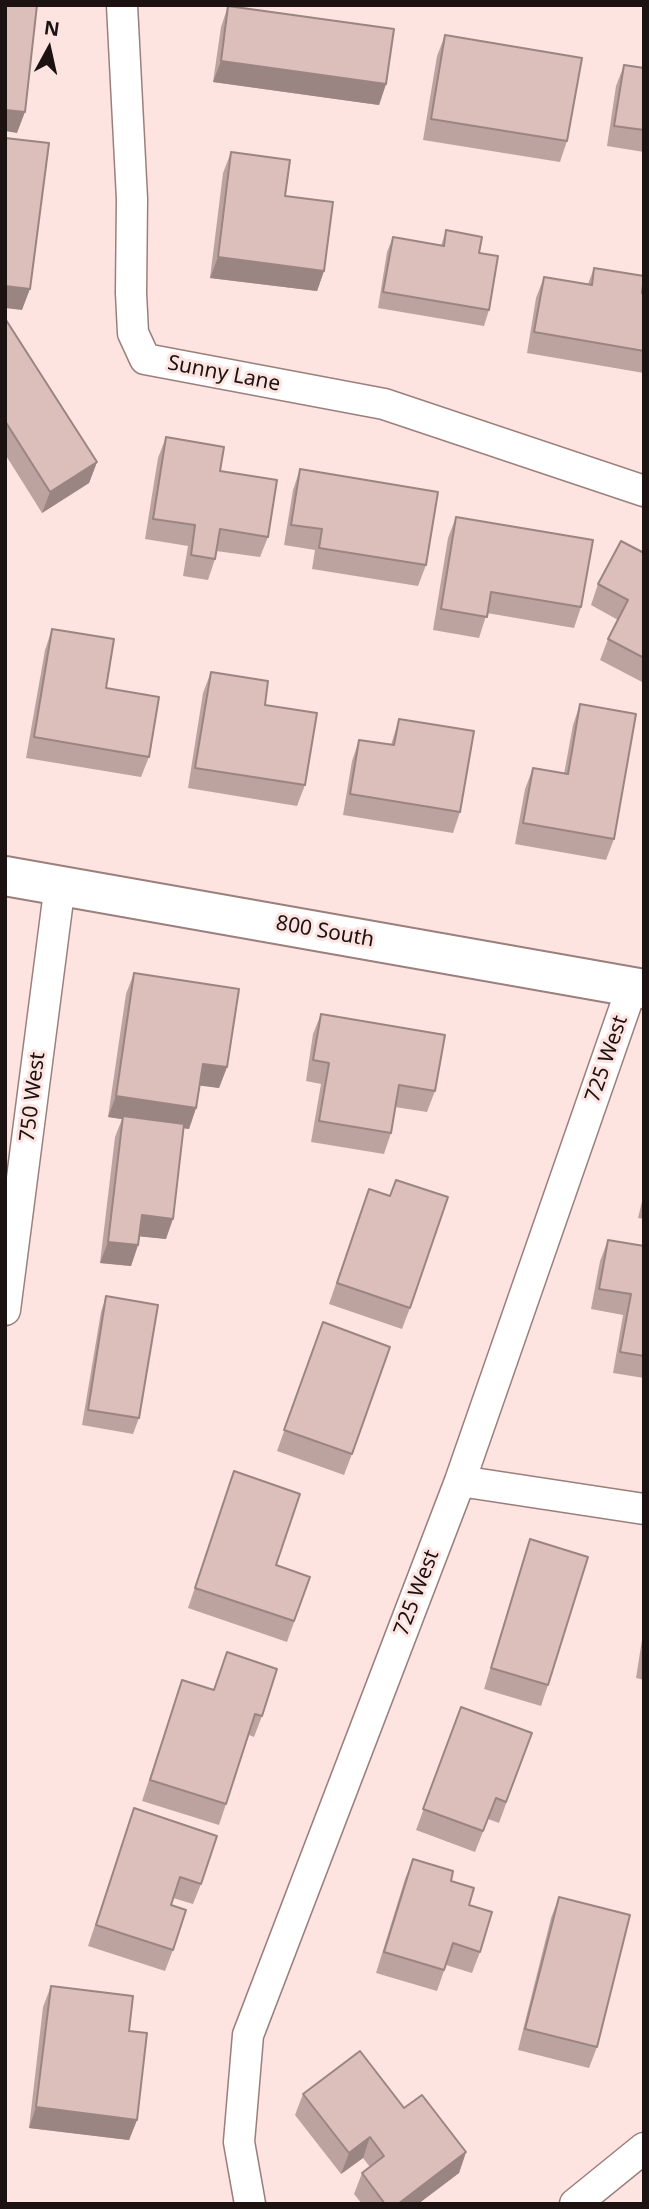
<!DOCTYPE html>
<style>
body{margin:0}
#map{position:relative;width:649px;height:2209px;overflow:hidden;background:#fde4e1;font-family:"Noto Sans",sans-serif}
canvas{display:block}
.frame{position:absolute;inset:0;border:7px solid #1c1211;pointer-events:none}
.north{position:absolute;left:14px;top:14px;width:70px;height:70px;-webkit-text-stroke:5px #fde4e1;paint-order:stroke;rotate:8deg;font-size:19px;font-weight:700;line-height:28px;text-align:center;color:#1c1211}
.north::after{content:'';display:block;margin:auto;width:24px;height:32px;background:#1c1211;clip-path:polygon(50% 0,100% 100%,50% 72%,0 100%)}
</style>
<div id="map">
<canvas width="649" height="2209"></canvas>
<div class="frame"></div>
<div class="north">N</div>
</div>
<script>
const g = document.querySelector('canvas').getContext('2d');
g.lineJoin = 'round';
function trace(path, color, width, dash) { g.strokeStyle = color; g.lineWidth = width; g.lineCap = dash ? 'butt' : 'round'; g.setLineDash(dash || []); g.stroke(path); }
function fill(path, color) { g.fillStyle = color; g.fill(path, 'evenodd'); }
function label(font, color, halo, rows, align = 'center') {
  g.font = font + ' "Noto Sans",sans-serif'; g.lineWidth = 6; g.setLineDash([]); g.textBaseline = 'middle'; g.strokeStyle = halo; g.fillStyle = color; for (const [text, x, y, turn = 0] of rows) {
    g.save(); g.translate(x, y); g.rotate((+turn || 0) * Math.PI / 180); g.textAlign = isNaN(turn) ? turn : align; if (halo) g.strokeText(text, 0, 0); g.fillText(text, 0, 0); g.restore();
  }
}
const minor = new Path2D(`
 M 122,5 L 132,199 L 131,293 L 133,333 L 145,359 L 384,404 L 644,491
 M 5,1310 L 60,884
 M 460,1481 L 644,1509
 M 250,2204 L 239,2142 L 248,2035 L 460,1481 L 632,987
 M 575,2204 L 644,2148`);
const tertiary = new Path2D(`
 M 5,876 L 644,989`);
const wall = new Path2D(`
 M 228,6 L 386,84 L 379,105 L 213,82 L 221,27 Z
 M 445,35 L 567,141 L 560,162 L 423,140 L 437,56 Z
 M 624,65 L 644,68 L 644,152 L 607,146 L 616,86 Z
 M 231,152 L 285,196 L 324,271 L 317,291 L 210,278 L 223,173 Z
 M 446,230 L 479,253 L 489,310 L 484,326 L 378,308 L 387,252 L 393,237 L 441,246 Z
 M 594,268 L 644,294 L 644,373 L 527,353 L 536,298 L 544,277 L 588,284 Z
 M 5,321 L 97,462 L 89,483 L 42,513 L 5,454 Z
 M 166,437 L 220,471 L 268,537 L 260,557 L 216,551 L 215,559 L 208,580 L 183,576 L 188,546 L 145,539 L 158,458 Z
 M 300,469 L 426,565 L 418,586 L 312,569 L 315,550 L 284,545 L 293,490 Z
 M 456,517 L 581,607 L 574,628 L 487,613 L 479,638 L 433,630 L 448,538 Z
 M 644,553 L 644,683 L 600,660 L 608,639 L 618,620 L 591,605 L 598,584 Z
 M 52,629 L 106,688 L 149,757 L 141,777 L 26,758 L 45,650 Z
 M 211,672 L 265,705 L 305,785 L 297,806 L 188,788 L 203,693 Z
 M 580,704 L 614,839 L 606,860 L 515,844 L 525,789 L 533,768 L 564,774 L 573,725 Z
 M 399,719 L 460,812 L 453,833 L 343,815 L 352,761 L 359,740 L 391,745 Z
 M 134,973 L 227,1067 L 219,1088 L 200,1085 L 196,1108 L 189,1129 L 184,1128 L 166,1239 L 140,1236 L 138,1245 L 131,1266 L 100,1263 L 115,1137 L 122,1119 L 108,1117 L 126,994 Z
 M 321,1014 L 435,1091 L 427,1112 L 395,1107 L 391,1133 L 384,1154 L 311,1142 L 321,1084 L 306,1081 L 313,1034 Z
 M 644,1193 L 644,1219 L 638,1218 Z
 M 361,1210 L 410,1308 L 402,1329 L 329,1304 Z
 M 608,1240 L 644,1246 L 644,1378 L 613,1373 L 623,1315 L 591,1309 L 600,1261 Z
 M 106,1296 L 139,1418 L 133,1434 L 82,1425 L 101,1312 Z
 M 323,1322 L 352,1454 L 344,1475 L 277,1451 Z
 M 234,1471 L 276,1565 L 310,1577 L 287,1642 L 188,1608 Z
 M 530,1539 L 548,1685 L 541,1706 L 484,1689 L 523,1560 Z
 M 644,1627 L 644,1680 L 636,1678 Z
 M 227,1652 L 262,1716 L 254,1737 L 249,1735 L 219,1825 L 142,1801 L 182,1680 L 214,1690 Z
 M 461,1707 L 532,1733 L 499,1823 L 488,1819 L 475,1852 L 416,1830 Z
 M 134,1808 L 201,1884 L 193,1904 L 173,1898 L 171,1905 L 173,1950 L 165,1971 L 88,1946 Z
 M 413,1859 L 451,1881 L 469,1905 L 480,1952 L 472,1973 L 446,1965 L 437,1991 L 376,1973 L 405,1879 Z
 M 559,1897 L 597,2047 L 589,2068 L 518,2050 L 551,1918 Z
 M 51,1986 L 129,2031 L 137,2120 L 129,2140 L 29,2128 L 43,2007 Z
 M 303,2094 L 404,2108 L 466,2152 L 459,2173 L 418,2204 L 362,2204 L 354,2194 L 362,2173 L 370,2167 L 363,2158 L 341,2174 L 295,2115 Z`);
const shadedWall = new Path2D(`
 M 221,61 L 386,84 L 379,105 L 213,82 Z
 M 5,110 L 25,112 L 17,133 L 5,131 Z
 M 218,257 L 324,271 L 317,291 L 210,278 Z
 M 5,286 L 30,289 L 22,310 L 5,308 Z
 M 97,462 L 89,483 L 42,513 L 50,492 Z
 M 203,1064 L 227,1067 L 219,1088 L 195,1085 Z
 M 116,1096 L 196,1108 L 189,1129 L 108,1117 Z
 M 142,1215 L 173,1219 L 166,1239 L 135,1236 Z
 M 108,1242 L 138,1245 L 131,1266 L 100,1263 Z
 M 36,2107 L 137,2120 L 129,2140 L 29,2128 Z
 M 370,2137 L 363,2158 L 341,2174 L 349,2153 Z
 M 466,2152 L 459,2173 L 418,2204 L 398,2204 Z`);
const building = new Path2D(`
 M 5,5 L 37,5 L 25,112 L 5,110 Z
 M 228,6 L 394,29 L 386,84 L 221,61 Z
 M 445,35 L 582,58 L 567,141 L 431,119 Z
 M 624,65 L 644,68 L 644,130 L 614,126 Z
 M 5,138 L 49,143 L 30,289 L 5,286 Z
 M 231,152 L 290,160 L 285,196 L 333,202 L 324,271 L 218,257 Z
 M 446,230 L 482,237 L 479,253 L 498,256 L 489,310 L 383,292 L 393,237 L 444,246 Z
 M 594,268 L 644,276 L 642,293 L 644,294 L 644,351 L 534,332 L 544,277 L 592,285 Z
 M 6,320 L 97,462 L 50,492 L 5,421 L 5,321 Z
 M 166,437 L 224,447 L 220,471 L 277,480 L 268,537 L 220,529 L 215,559 L 191,555 L 195,525 L 153,519 Z
 M 300,469 L 438,492 L 426,565 L 319,548 L 322,529 L 291,525 Z
 M 456,517 L 593,540 L 581,607 L 491,592 L 487,617 L 441,609 Z
 M 621,541 L 644,553 L 644,658 L 608,639 L 628,600 L 598,584 Z
 M 52,629 L 114,639 L 106,688 L 159,697 L 149,757 L 34,737 Z
 M 211,672 L 268,681 L 265,705 L 317,713 L 305,785 L 195,768 Z
 M 580,704 L 636,714 L 614,839 L 523,823 L 533,768 L 568,774 Z
 M 399,719 L 474,731 L 460,812 L 350,794 L 359,740 L 394,745 Z
 M 134,973 L 239,989 L 227,1067 L 203,1064 L 196,1108 L 116,1096 Z
 M 321,1014 L 445,1035 L 435,1091 L 399,1085 L 391,1133 L 319,1121 L 329,1063 L 313,1060 Z
 M 123,1116 L 184,1124 L 173,1219 L 142,1215 L 138,1245 L 108,1242 Z
 M 396,1180 L 448,1197 L 410,1308 L 337,1283 L 369,1189 L 390,1196 Z
 M 608,1240 L 644,1246 L 644,1356 L 620,1352 L 631,1294 L 599,1289 Z
 M 106,1296 L 158,1305 L 139,1418 L 88,1410 Z
 M 323,1322 L 390,1347 L 352,1454 L 284,1430 Z
 M 234,1471 L 300,1494 L 276,1565 L 310,1577 L 294,1621 L 195,1588 Z
 M 530,1539 L 588,1557 L 548,1685 L 491,1668 Z
 M 227,1652 L 277,1669 L 262,1716 L 255,1714 L 226,1804 L 150,1780 L 182,1680 L 214,1690 Z
 M 461,1707 L 532,1733 L 506,1802 L 496,1798 L 483,1831 L 423,1809 Z
 M 134,1808 L 217,1836 L 201,1884 L 180,1877 L 171,1905 L 186,1910 L 173,1950 L 96,1925 Z
 M 413,1859 L 453,1871 L 451,1881 L 474,1888 L 469,1905 L 492,1912 L 480,1952 L 453,1943 L 444,1970 L 384,1952 Z
 M 559,1897 L 630,1915 L 597,2047 L 525,2029 Z
 M 51,1986 L 133,1996 L 129,2031 L 147,2033 L 137,2120 L 36,2107 Z
 M 360,2051 L 404,2108 L 422,2095 L 466,2152 L 398,2204 L 385,2204 L 362,2173 L 384,2156 L 370,2137 L 349,2153 L 303,2094 Z`);
const streetNames = [
 ["Sunny Lane",224,374,11],
 ["800 South",325,932,10],
 ["725 West",607,1059,-71],
 ["750 West",33,1097,-83],
 ["725 West",417,1593,-69]
];
trace(minor, '#9b7f7c', 33);
trace(tertiary, '#9b7f7c', 42);
trace(minor, '#fff', 30);
trace(tertiary, '#fff', 38);
fill(wall, '#bda3a0');
fill(shadedWall, '#9a8582');
fill(building, '#dcbeba');
trace(building, '#9a8582', 2);
label('21px', '#1c1211', '#fde4e1', streetNames);
</script>
